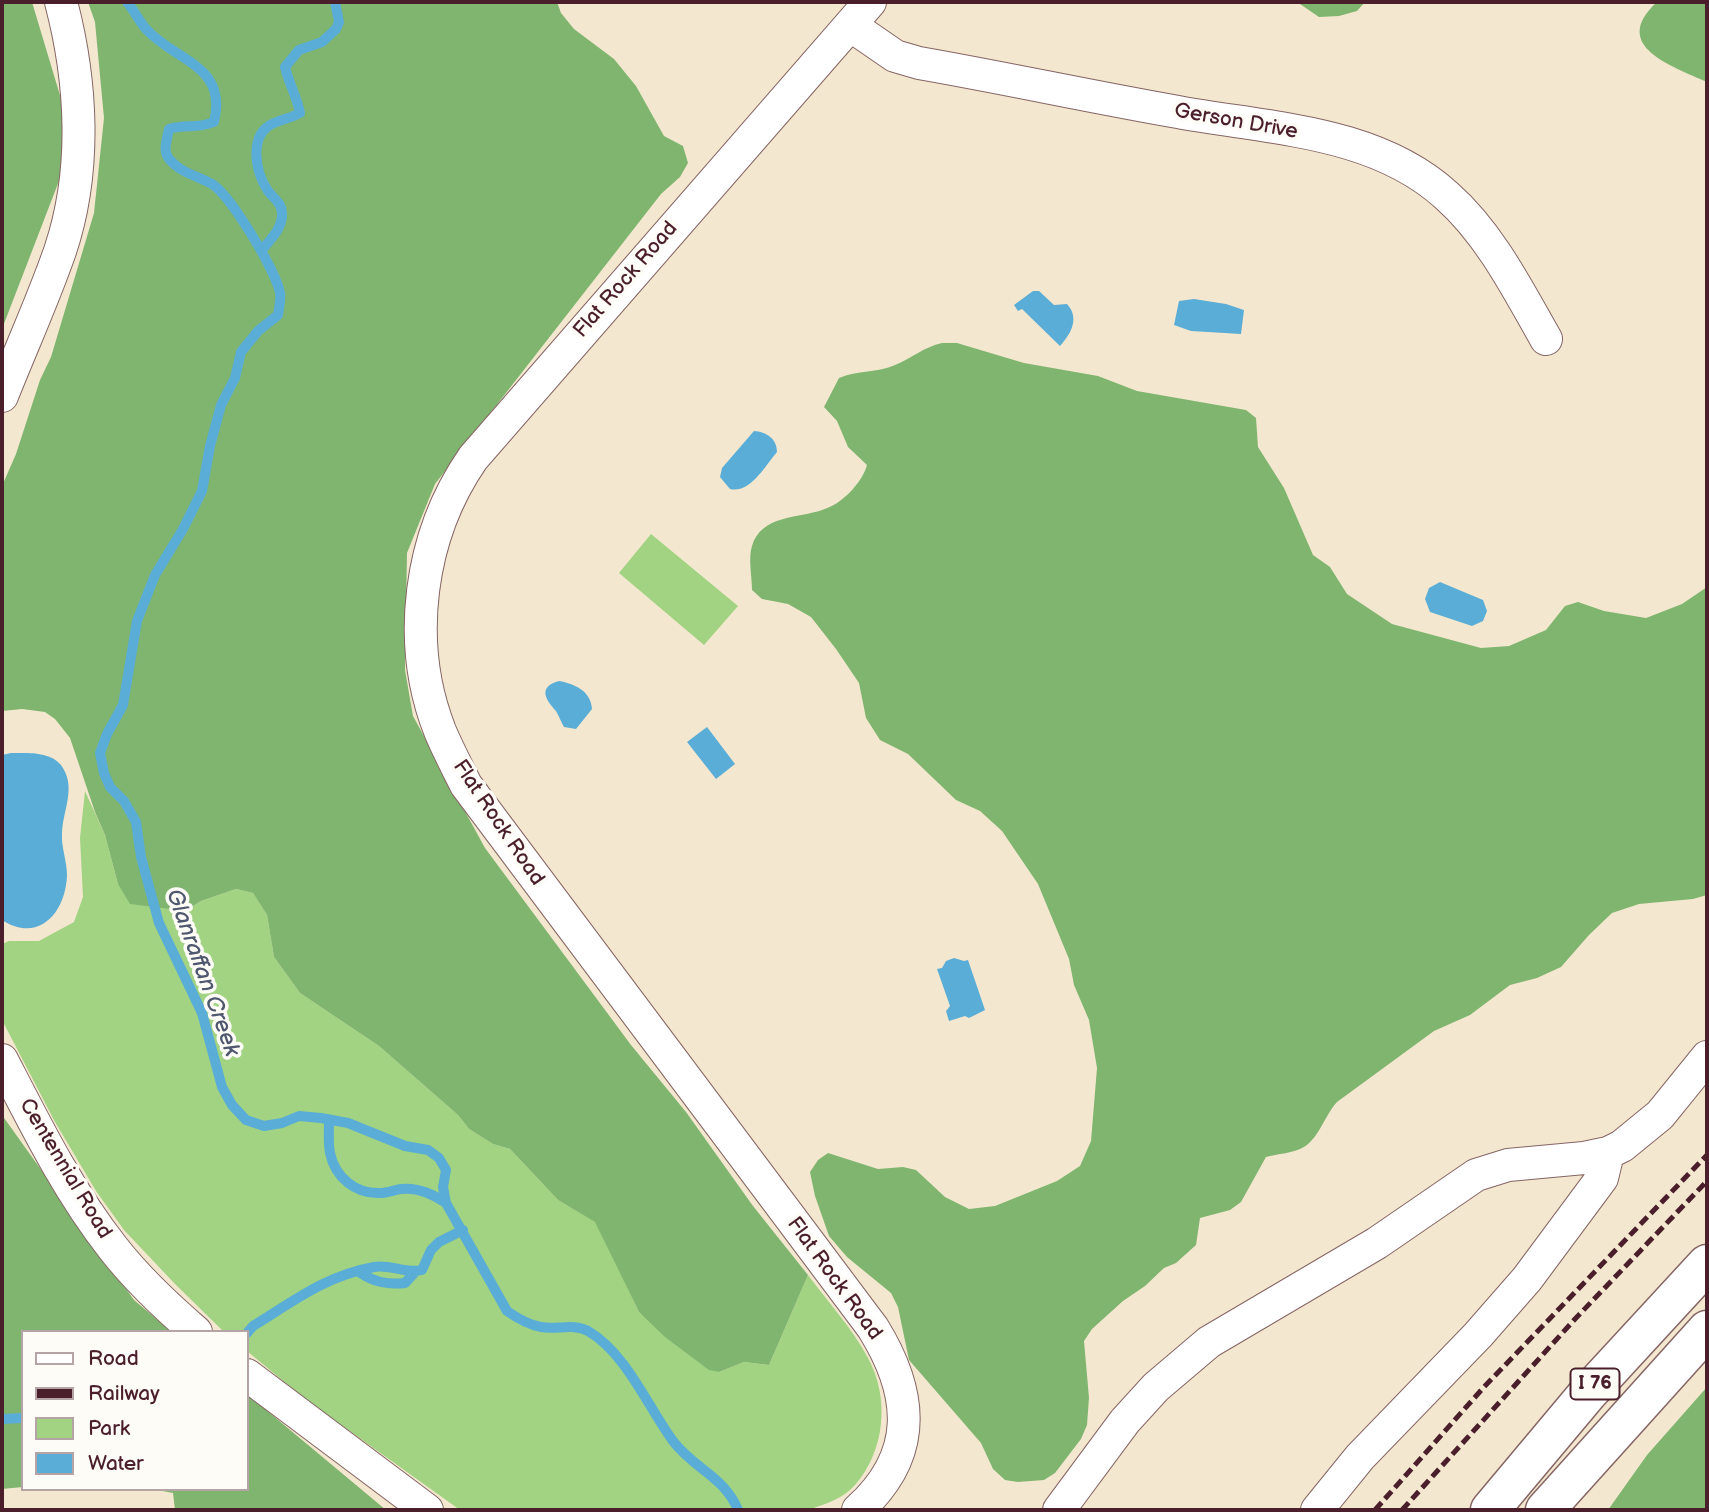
<!DOCTYPE html>
<style>
body{margin:0}
#map{position:relative;width:1709px;height:1512px;overflow:hidden;background:#f3e8cf;font-family:"Balsamiq Sans",sans-serif}
canvas{display:block}
.frame{position:absolute;inset:0;border:4px solid #4a1f2b;pointer-events:none}
.legend{position:absolute;left:21px;top:1330px;width:228px;height:161px;box-sizing:border-box;background:#fdfcf7;border:2px solid #b5a4a5;margin:0;padding:9px 12px;list-style:none;font-size:21px;color:#4a1f2b}
.legend li{display:flex;align-items:center;gap:14px;height:35px}
.legend b{width:35px;border:2px solid #b5a4a5}
</style>
<div id="map">
<canvas width="1709" height="1512"></canvas>
<div class="frame"></div>
<ul class="legend">
<li><b style="height:9px;background:#fff"></b>Road</li>
<li><b style="height:9px;background:#4a1f2b"></b>Railway</li>
<li><b style="height:19px;background:#a1d382"></b>Park</li>
<li><b style="height:19px;background:#5aadd6"></b>Water</li>
</ul>
</div>
<script>
const g = document.querySelector('canvas').getContext('2d');
g.lineJoin = 'round';
function fill(path, color) { g.fillStyle = color; g.fill(path, 'evenodd'); }
function trace(path, color, width, dash) { g.strokeStyle = color; g.lineWidth = width; g.lineCap = dash ? 'butt' : 'round'; g.setLineDash(dash || []); g.stroke(path); }
function label(font, color, halo, rows, align = 'center') {
  g.font = font + ' "Balsamiq Sans",sans-serif'; g.lineWidth = 7; g.setLineDash([]); g.textBaseline = 'middle'; g.strokeStyle = halo; g.fillStyle = color; for (const [text, x, y, turn = 0] of rows) {
    g.save(); g.translate(x, y); g.rotate((+turn || 0) * Math.PI / 180); g.textAlign = isNaN(turn) ? turn : align; if (halo) g.strokeText(text, 0, 0); g.fillText(text, 0, 0); g.restore();
  }
}
const green = new Path2D(`
 M 651,534 L 738,606 L 704,645 L 619,573 Z
 M 85,791 L 105,835 L 118,884 L 190,908 L 201,901 L 236,889 L 253,893 L 267,915 L 274,957 L 300,993 L 379,1046 L 458,1115 L 469,1129 L 493,1144 L 510,1149 L 558,1200 L 596,1222 L 639,1312 L 719,1372 L 744,1362 L 769,1365 L 808,1275 C 827,1301 853,1329 868,1358 C 890,1398 885,1451 855,1485 C 843,1499 825,1504 808,1510 L 460,1510 L 305,1399 L 247,1351 L 247,1332 L 224,1332 L 175,1284 L 124,1230 L 96,1191 L 55,1122 L 2,1020 L 2,944 L 9,941 L 39,941 L 74,922 L 83,897 L 80,838 Z`);
const forest = new Path2D(`
 M 2,2 L 32,2 L 74,142 L 2,329 Z
 M 88,2 L 557,2 L 561,13 L 574,29 L 614,59 L 636,86 L 664,136 L 683,146 L 688,163 L 680,177 L 661,194 L 435,484 L 407,553 L 405,670 L 413,716 L 485,848 L 631,1045 L 686,1112 L 753,1206 L 808,1275 L 769,1365 L 744,1362 L 719,1372 L 709,1370 L 665,1337 L 639,1312 L 595,1222 L 558,1200 L 510,1149 L 493,1144 L 469,1129 L 458,1115 L 379,1046 L 300,993 L 274,957 L 267,915 L 253,893 L 236,889 L 201,901 L 190,908 L 178,910 L 130,904 L 118,884 L 105,835 L 95,812 L 70,738 L 55,719 L 45,712 L 22,709 L 2,711 L 2,486 L 16,454 L 40,380 L 51,357 L 94,213 L 104,118 L 95,22 Z
 M 1297,2 L 1365,2 L 1357,11 L 1339,16 L 1319,17 Z
 M 1657,2 L 1707,2 L 1707,82 C 1672,66 1609,46 1657,2 Z
 M 942,343 L 957,343 L 1024,363 L 1098,376 L 1137,391 L 1246,410 L 1256,418 L 1258,447 L 1284,488 L 1313,555 L 1330,567 L 1347,594 L 1392,624 L 1481,648 L 1509,646 L 1546,630 L 1565,606 L 1578,602 L 1604,611 L 1646,618 L 1682,604 L 1707,587 L 1707,895 L 1693,899 L 1639,904 L 1612,913 L 1589,935 L 1561,967 L 1537,978 L 1510,985 L 1470,1015 L 1434,1031 L 1337,1102 C 1325,1115 1319,1138 1304,1147 C 1294,1153 1277,1154 1266,1157 L 1241,1202 L 1230,1210 L 1200,1218 L 1196,1245 L 1176,1263 L 1164,1268 L 1145,1286 L 1123,1301 L 1092,1329 L 1084,1341 L 1089,1398 L 1087,1425 L 1081,1439 L 1055,1473 L 1044,1480 L 1018,1482 L 1005,1480 L 993,1469 L 981,1443 L 909,1360 L 898,1307 L 891,1293 L 847,1257 L 829,1236 L 815,1196 L 810,1172 L 818,1160 L 828,1153 L 878,1169 L 903,1167 L 916,1170 L 945,1197 L 969,1209 L 995,1206 L 1057,1181 L 1080,1166 L 1091,1141 L 1097,1068 L 1089,1020 L 1074,985 L 1069,959 L 1038,884 L 1002,831 L 980,811 L 956,800 L 908,754 L 880,740 L 866,718 L 859,683 L 836,649 L 811,617 L 788,604 L 762,599 L 752,590 C 752,577 748,558 752,546 C 761,515 799,518 822,510 C 841,505 862,483 867,465 L 848,447 L 837,421 L 824,407 L 839,378 C 857,370 878,373 895,365 C 912,358 924,347 942,343 Z
 M 2,1115 L 134,1300 L 172,1332 L 23,1332 L 23,1487 L 2,1489 Z
 M 1707,1387 L 1707,1510 L 1608,1510 L 1647,1455 Z
 M 247,1394 L 386,1510 L 175,1510 L 173,1493 L 152,1489 L 247,1489 Z`);
const water = new Path2D(`
 M 1033,291 L 1039,291 L 1054,305 L 1067,304 C 1080,318 1071,334 1060,346 L 1022,309 L 1018,311 L 1014,305 Z
 M 1194,299 L 1226,304 L 1244,310 L 1241,334 L 1191,331 L 1174,325 L 1179,301 Z
 M 754,431 C 766,432 777,438 777,452 C 765,466 750,494 730,489 L 720,477 L 722,468 Z
 M 1440,582 L 1483,600 L 1487,611 L 1483,621 L 1472,626 L 1430,612 L 1425,599 L 1429,588 Z
 M 559,681 C 575,684 591,691 592,709 L 576,729 L 564,727 C 561,722 559,716 556,711 C 546,700 537,687 559,681 Z
 M 707,727 L 735,764 L 716,779 L 687,742 Z
 M 11,753 C 26,753 50,751 61,765 C 77,787 63,809 62,833 C 61,847 67,861 67,875 C 66,912 39,944 2,920 L 2,755 Z
 M 954,958 L 964,961 L 968,960 L 985,1010 L 969,1018 L 965,1016 L 949,1021 L 946,1011 L 950,1006 L 937,969 L 942,968 L 946,961 Z`);
const stream = new Path2D(`
 M 127,2 C 134,10 139,21 146,29 C 176,62 228,65 214,122 C 197,129 186,124 169,129 C 167,140 162,152 170,160 C 181,173 198,176 212,184 C 231,196 276,271 280,293 C 281,300 279,308 278,315 L 258,331 L 241,352 L 235,378 L 221,405 L 210,446 L 202,491 L 183,529 L 155,575 L 137,621 L 123,705 L 107,734 L 100,753 L 104,773 L 110,787 L 124,801 L 136,822 L 141,857 L 159,923 L 202,1013 L 222,1087 L 232,1105 L 246,1120 L 264,1126 L 282,1123 L 299,1116 L 321,1118 L 348,1123 L 405,1146 L 428,1150 L 439,1158 L 446,1170 L 443,1187 L 446,1203 L 507,1311 C 517,1318 528,1325 541,1327 C 557,1330 573,1323 588,1331 C 626,1353 648,1407 673,1441 C 694,1469 724,1476 738,1510
 M 261,251 C 270,240 283,228 282,213 C 282,203 274,199 268,191 C 255,172 248,134 274,123 C 283,119 291,118 300,113 C 297,97 289,84 285,67 L 299,50 L 322,42 L 336,29 L 339,22 L 335,2
 M 329,1120 C 329,1130 328,1143 330,1153 C 335,1177 355,1194 380,1193 C 387,1193 394,1190 401,1189 C 418,1187 433,1194 446,1203
 M 359,1272 C 374,1282 387,1285 405,1283 L 416,1271
 M 247,1333 L 253,1326 C 294,1301 325,1276 374,1267 C 390,1264 406,1274 422,1270 L 431,1250 L 439,1242 L 463,1230
 M 2,1419 L 23,1418`);
const minor = new Path2D(`
 M 850,25 L 895,56 L 919,63 C 1005,78 1092,97 1178,112 C 1269,129 1375,130 1447,196 C 1490,234 1518,290 1546,339
 M 2,396 C 21,348 43,300 60,251 C 87,171 82,82 61,2
 M 2,1060 C 35,1124 68,1191 113,1248 C 137,1279 167,1307 196,1332
 M 247,1375 L 427,1510
 M 858,1510 C 919,1455 914,1394 873,1328 L 466,785 C 457,767 448,750 440,731 C 405,642 419,536 473,458 L 870,2
 M 1059,1510 L 1125,1421 L 1156,1387 L 1209,1342 L 1377,1243 L 1476,1175 L 1508,1165 L 1584,1158 L 1608,1153 L 1622,1146 L 1660,1115 L 1707,1057
 M 1317,1510 L 1360,1457 L 1478,1335 L 1527,1279 L 1602,1178 L 1608,1153`);
const highway = new Path2D(`
 M 1490,1510 L 1588,1393 L 1707,1264
 M 1545,1510 L 1707,1330`);
const rail = new Path2D(`
 M 1375,1510 L 1484,1387 L 1707,1155
 M 1402,1510 L 1575,1319 L 1707,1181`);
const shields = [
 [1595,1384,49]
];
const shieldNames = [
 ["I 76",1595,1384]
];
const streetNames = [
 ["Gerson Drive",1236,122,10],
 ["Flat Rock Road",626,280,-49],
 ["Flat Rock Road",498,823,56],
 ["Centennial Road",65,1169,59],
 ["Flat Rock Road",834,1279,54]
];
const waterNames = [
 ["Glanraffan Creek",202,973,70]
];
fill(green, '#a1d382');
fill(forest, '#80b570');
fill(water, '#5aadd6');
trace(stream, '#5aadd6', 10);
trace(minor, '#856564', 34);
trace(highway, '#856564', 41);
trace(minor, '#fff', 32);
trace(highway, '#fff', 38);
trace(rail, '#4a1f2b', 5, [10, 5]);
for (const [x, y, w] of shields) { const box = new Path2D(); box.roundRect(x - w / 2, y - 15.5, w, 31, 5); g.fillStyle = '#fdfcf7'; g.fill(box); trace(box, '#4a1f2b', 2); }
label('bold 19px', '#4a1f2b', null, shieldNames);
label('21px', '#4a1f2b', '#fdfcf7', streetNames);
label('italic 23px', '#50586f', '#fdfcf7', waterNames);
</script>
